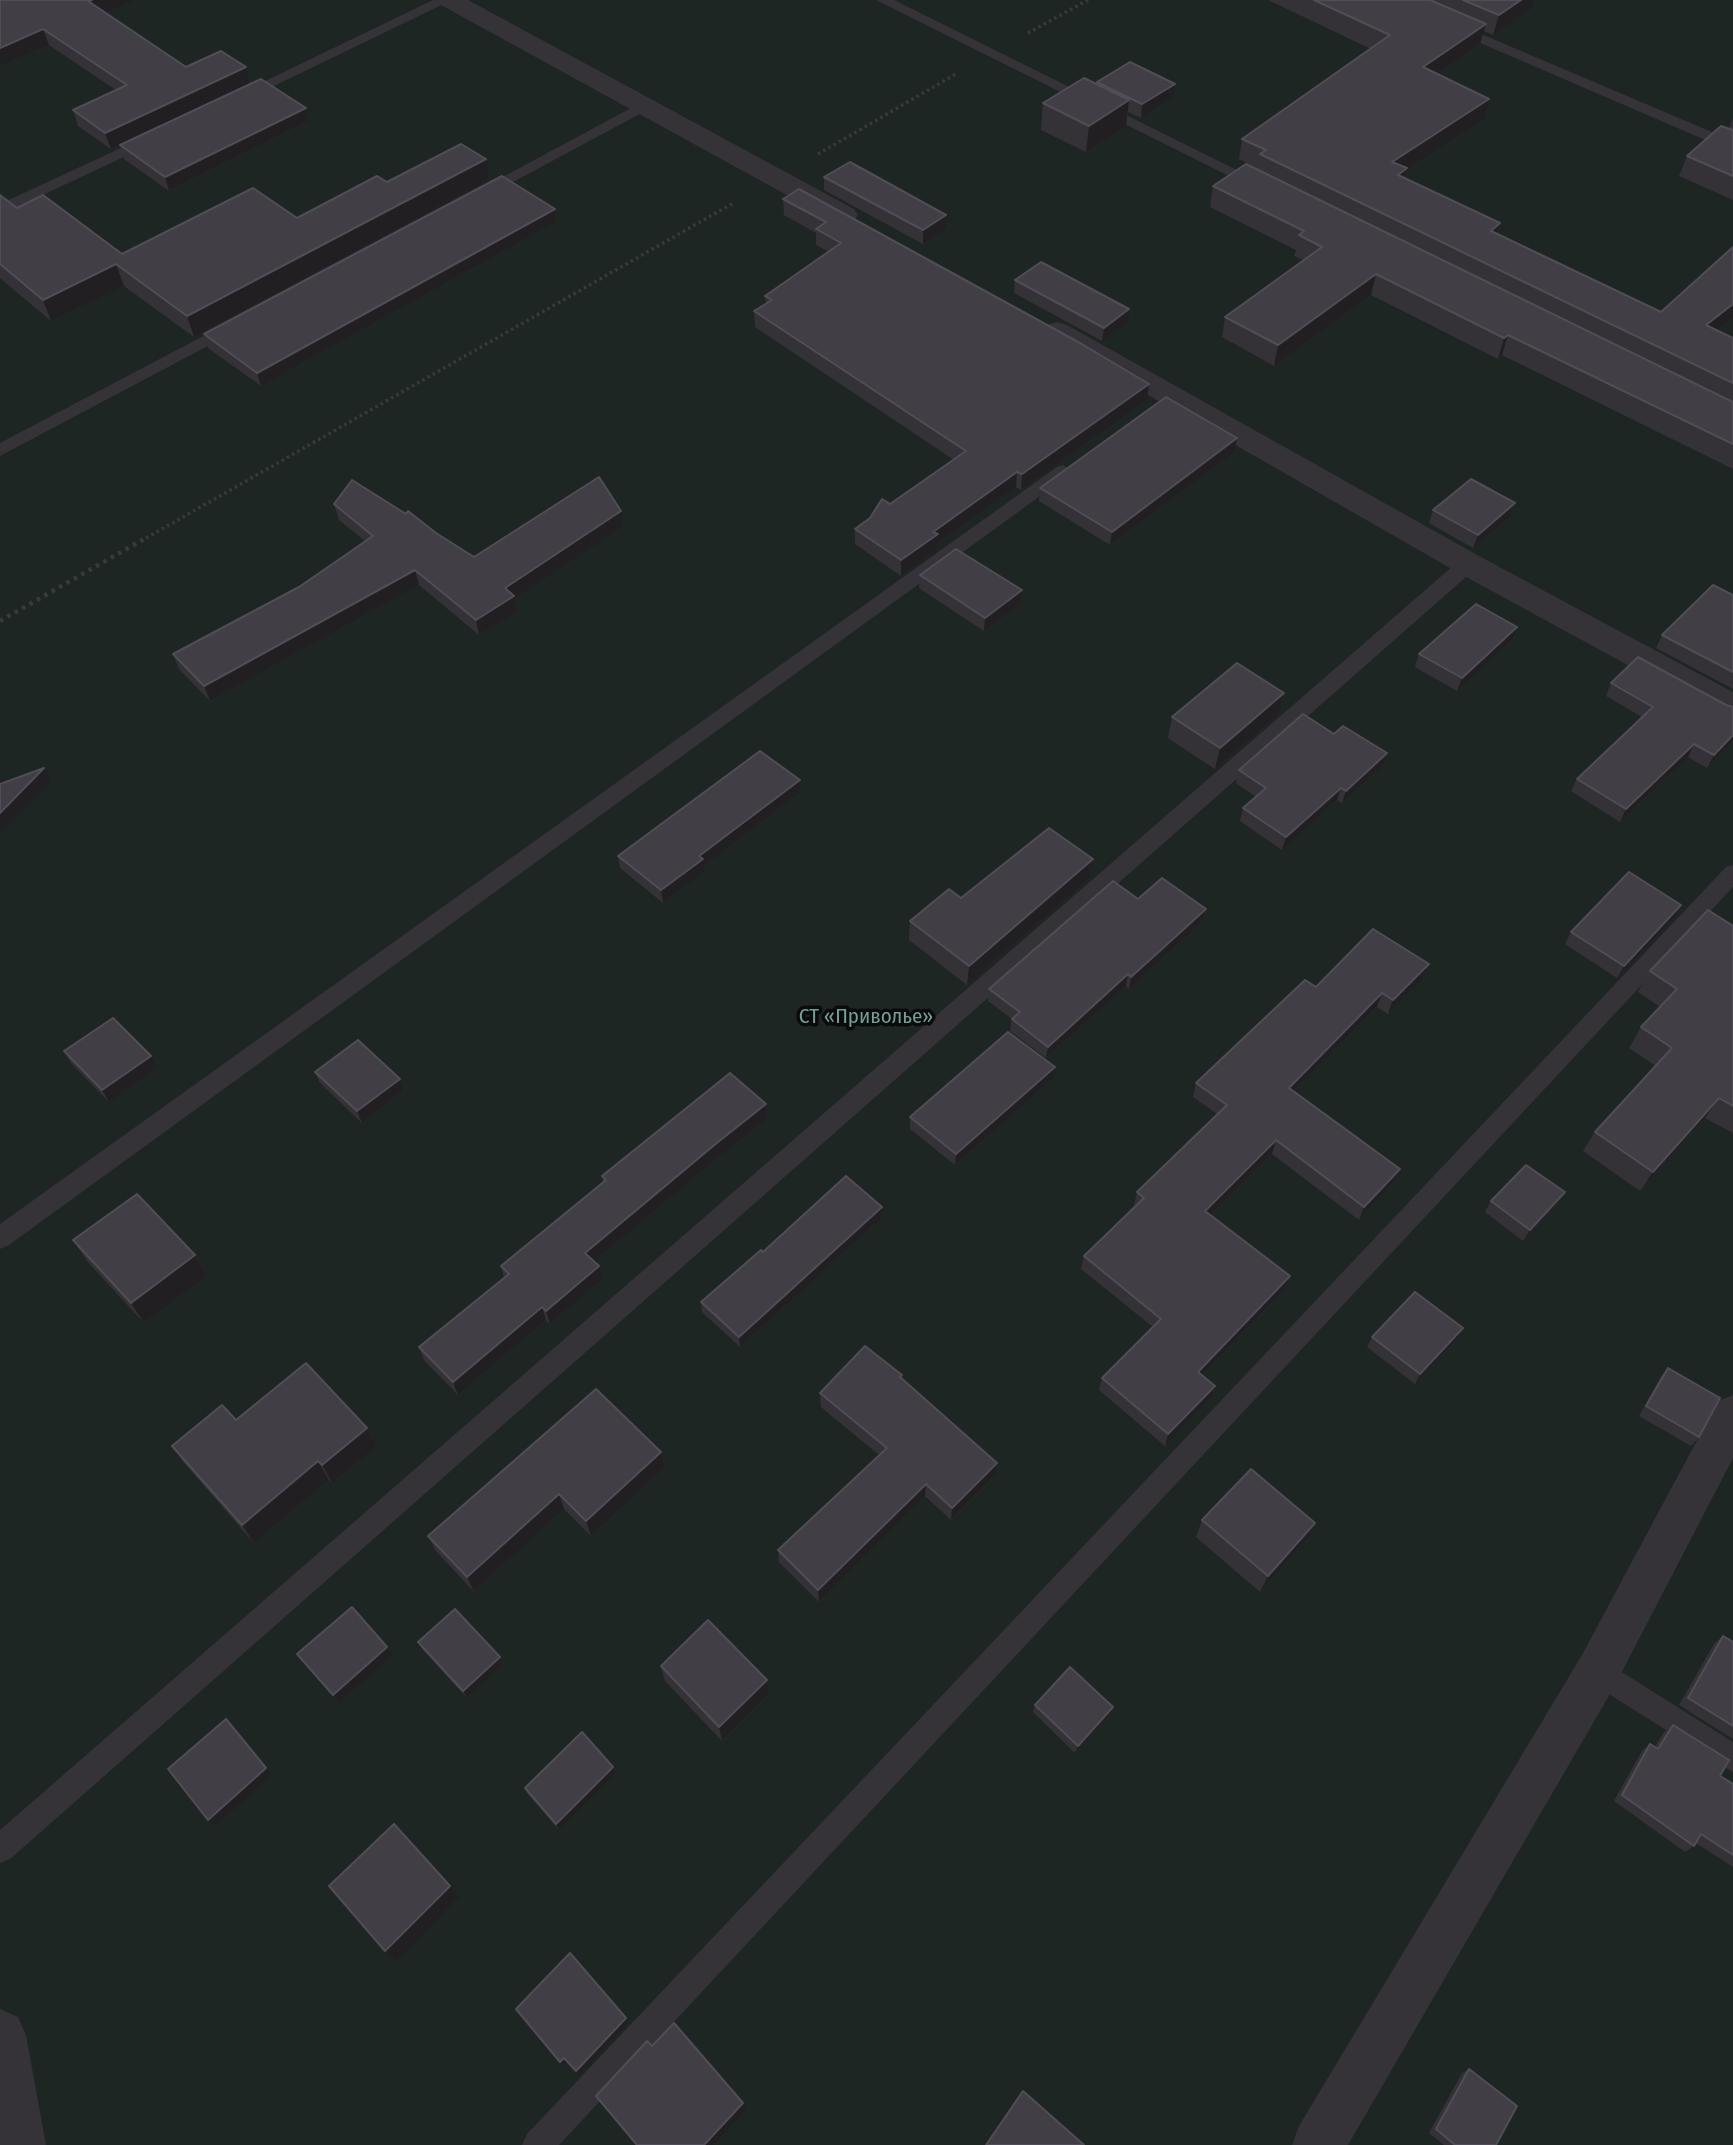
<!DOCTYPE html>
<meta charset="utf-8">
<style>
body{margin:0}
canvas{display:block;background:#100f11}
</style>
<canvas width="1733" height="2145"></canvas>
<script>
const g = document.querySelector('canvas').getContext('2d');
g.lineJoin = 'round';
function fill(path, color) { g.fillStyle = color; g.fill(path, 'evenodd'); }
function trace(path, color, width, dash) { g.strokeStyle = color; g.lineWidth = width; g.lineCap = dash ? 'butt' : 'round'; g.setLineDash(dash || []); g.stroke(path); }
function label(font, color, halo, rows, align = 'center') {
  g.font = font + ' "Fira Sans Condensed",sans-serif'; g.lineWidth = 7; g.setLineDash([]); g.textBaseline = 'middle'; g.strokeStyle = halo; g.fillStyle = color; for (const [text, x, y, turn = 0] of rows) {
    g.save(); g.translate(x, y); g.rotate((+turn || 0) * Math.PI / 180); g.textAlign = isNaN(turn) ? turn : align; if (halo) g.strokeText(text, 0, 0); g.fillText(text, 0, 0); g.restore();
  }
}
const green = new Path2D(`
 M 0,0 L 1733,0 L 1733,2145 L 0,2145 Z`);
const pathFar1 = new Path2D(`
 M 1028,33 L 1088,0
 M 818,154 L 956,74
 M 141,541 L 735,202`);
const path = new Path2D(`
 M 0,621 L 144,539`);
const service = new Path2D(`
 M 433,0 L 452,0 L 245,100 L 240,102 L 232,97 Z
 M 876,0 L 894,0 L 1267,185 L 1265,188 L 1253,188 Z
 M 1453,22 L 1733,141 L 1733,152 L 1448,29 L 1446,26 L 1448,23 Z
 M 644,101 L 652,106 L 649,109 L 487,196 L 475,196 L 473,193 Z
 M 149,135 L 154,137 L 157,140 L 154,143 L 0,215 L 0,204 Z
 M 232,321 L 240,326 L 238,330 L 0,456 L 0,443 Z
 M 1063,465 L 1072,471 L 1069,475 L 9,1245 L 0,1249 L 0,1224 L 1057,467 Z
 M 1468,558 L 1475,559 L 1477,564 L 1475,569 L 10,1859 L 0,1863 L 0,1830 L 1461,559 Z
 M 1733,865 L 1733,887 L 559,2145 L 522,2145 L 527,2134 L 1726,867 Z
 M 1598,1657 L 1733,1742 L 1733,1772 L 1588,1681 L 1584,1671 L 1588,1661 Z`);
const minor = new Path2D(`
 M 438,0 L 468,0 L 854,209 L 858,215 L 854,221 L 844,223 L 834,221 L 441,5 Z
 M 1057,322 L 1067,325 L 1479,556 L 1733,692 L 1733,719 L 1721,716 L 1457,572 L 1047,337 L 1043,331 L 1047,325 Z
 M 1733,1395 L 1733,1458 L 1614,1687 L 1348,2145 L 1292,2145 L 1299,2126 L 1582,1655 L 1718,1401 Z
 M 0,2009 L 18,2017 L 26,2035 L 46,2145 L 0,2145 Z`);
const wall = new Path2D(`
 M 0,0 L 135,0 L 105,13 L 186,67 L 250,83 L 111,149 L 78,126 L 73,110 L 116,90 L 49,45 L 0,66 Z
 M 1268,0 L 1535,0 L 1533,8 L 1493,35 L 1484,31 L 1480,44 L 1438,74 L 1484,120 L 1406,170 L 1404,178 L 1500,223 L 1497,234 L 1661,312 L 1733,247 L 1733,318 L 1717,330 L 1733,338 L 1733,469 L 1502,355 L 1498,359 L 1371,295 L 1274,366 L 1222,337 L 1225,317 L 1303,260 L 1294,256 L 1296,250 L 1210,207 L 1213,186 L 1258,169 L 1239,159 L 1242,139 L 1371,49 Z
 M 1097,82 L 1174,97 L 1141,118 L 1128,112 L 1126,127 L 1086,152 L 1041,130 L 1043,103 L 1097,84 Z
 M 1733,118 L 1733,200 L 1679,176 L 1687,156 L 1729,128 Z
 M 309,121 L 169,191 L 124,159 L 120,145 Z
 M 824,177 L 946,229 L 923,244 L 824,190 Z
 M 489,180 L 194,337 L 124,286 L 51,321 L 0,278 L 0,195 L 17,208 L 122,254 L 297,218 L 387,182 Z
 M 783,199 L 1147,400 L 1021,490 L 1016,487 L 937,544 L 937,550 L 901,576 L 855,544 L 855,529 L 954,460 L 755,327 L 754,311 L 766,303 L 765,296 L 829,252 L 816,245 L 816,233 L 784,215 Z
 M 555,209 L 556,222 L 261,386 L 208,348 L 204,334 Z
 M 1015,280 L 1128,323 L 1102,341 L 1014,293 Z
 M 1237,438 L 1235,452 L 1110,545 L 1039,501 L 1040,488 Z
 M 334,504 L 436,533 L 474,557 L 623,527 L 515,599 L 518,612 L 479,635 L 419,585 L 210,701 L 179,669 L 173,654 L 299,587 L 365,541 L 339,520 Z
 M 1433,510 L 1510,517 L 1473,548 L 1429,523 Z
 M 920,575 L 1021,604 L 984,631 L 919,588 Z
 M 1733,595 L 1733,689 L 1656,648 L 1662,635 Z
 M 1512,640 L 1457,691 L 1415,667 L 1419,654 Z
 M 1611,683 L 1733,707 L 1733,741 L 1707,768 L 1688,757 L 1620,822 L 1571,791 L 1577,779 L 1642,717 L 1606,696 Z
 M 1284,693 L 1279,714 L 1215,769 L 1168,738 L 1172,717 Z
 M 1334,734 L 1387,753 L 1383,766 L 1342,803 L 1337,800 L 1282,850 L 1240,821 L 1243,808 L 1256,797 L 1236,783 L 1239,770 Z
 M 800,793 L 704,866 L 704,872 L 663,903 L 620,868 L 618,856 Z
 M 1093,859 L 1090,878 L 967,985 L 909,940 L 910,921 Z
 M 1138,899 L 1206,909 L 1203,921 L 1129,989 L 1126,986 L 1046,1058 L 1010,1031 L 1012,1019 L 988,1001 L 989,989 Z
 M 1674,918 L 1617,978 L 1565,944 L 1571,932 Z
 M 1733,926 L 1733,1133 L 1705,1118 L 1640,1191 L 1583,1151 L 1595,1132 L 1656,1066 L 1629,1048 L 1641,1027 L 1660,1007 L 1638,992 L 1650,971 Z
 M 1429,964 L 1423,979 L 1388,1014 L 1377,1007 L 1294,1091 L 1400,1169 L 1394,1182 L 1359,1220 L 1272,1154 L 1211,1215 L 1290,1276 L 1285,1289 L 1202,1376 L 1211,1397 L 1165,1446 L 1099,1390 L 1102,1378 L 1153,1327 L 1081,1269 L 1084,1256 L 1136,1206 L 1134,1205 L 1137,1192 L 1217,1114 L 1193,1097 L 1196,1083 L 1316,987 Z
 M 64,1051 L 151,1056 L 158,1068 L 109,1102 L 71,1063 Z
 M 315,1072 L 400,1079 L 404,1090 L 362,1123 L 320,1083 Z
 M 1053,1079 L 955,1165 L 910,1129 L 910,1117 Z
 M 766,1104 L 767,1119 L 720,1156 L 595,1261 L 603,1279 L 550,1324 L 546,1320 L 458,1395 L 424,1360 L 419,1347 L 504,1278 L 501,1266 L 603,1182 L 602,1176 Z
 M 1491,1201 L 1558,1203 L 1523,1241 L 1485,1212 Z
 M 882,1218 L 740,1347 L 702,1312 L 701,1302 L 763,1252 Z
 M 73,1240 L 195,1255 L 207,1276 L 144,1323 L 87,1261 Z
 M 1372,1337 L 1457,1339 L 1415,1384 L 1367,1347 Z
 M 1668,1368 L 1699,1437 L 1691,1446 L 1639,1416 L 1660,1378 Z
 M 902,1375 L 902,1378 L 995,1476 L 951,1520 L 925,1496 L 819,1602 L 779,1562 L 778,1550 L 879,1455 L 821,1407 L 820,1393 Z
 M 236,1420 L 367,1428 L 377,1446 L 332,1483 L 329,1480 L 254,1543 L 185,1464 L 172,1446 Z
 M 661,1452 L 665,1468 L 591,1536 L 564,1509 L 474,1592 L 436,1551 L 428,1536 Z
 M 1202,1520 L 1306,1540 L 1260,1592 L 1196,1537 Z
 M 1723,1636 L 1733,1642 L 1733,1739 L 1679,1705 L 1714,1644 Z
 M 418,1642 L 500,1657 L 503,1665 L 467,1698 L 423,1650 Z
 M 661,1666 L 769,1694 L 722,1741 L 665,1681 Z
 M 1035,1705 L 1110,1714 L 1075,1753 L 1033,1712 Z
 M 1673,1725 L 1720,1776 L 1733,1784 L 1733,1867 L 1696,1843 L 1694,1846 L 1685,1852 L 1614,1801 L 1642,1751 L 1650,1744 L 1655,1747 L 1664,1732 Z
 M 613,1767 L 616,1774 L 559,1830 L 528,1794 L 525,1788 Z
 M 1469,2069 L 1496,2145 L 1444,2145 L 1429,2133 L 1462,2073 Z`);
const shadedWall = new Path2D(`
 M 92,0 L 135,0 L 94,18 L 88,1 Z
 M 1521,0 L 1535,0 L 1533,8 L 1493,35 L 1499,15 Z
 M 1486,24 L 1480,44 L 1418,88 L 1423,67 Z
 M 43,29 L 49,45 L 0,66 L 0,48 Z
 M 246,67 L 250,83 L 111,149 L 105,133 Z
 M 1175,84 L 1174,97 L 1141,118 L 1142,104 Z
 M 1489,99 L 1484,120 L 1406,170 L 1402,189 L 1392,162 Z
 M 1129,100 L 1126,127 L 1086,152 L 1089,126 Z
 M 306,108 L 309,121 L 169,191 L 165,177 Z
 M 486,159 L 489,180 L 194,337 L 187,316 Z
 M 555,209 L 556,222 L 261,386 L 257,373 Z
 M 946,215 L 946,229 L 923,244 L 923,230 Z
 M 1500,223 L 1494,244 L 1491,231 Z
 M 116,264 L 124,286 L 51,321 L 43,300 Z
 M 1376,274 L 1371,295 L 1274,366 L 1278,345 Z
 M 1733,304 L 1733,318 L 1698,345 L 1706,325 Z
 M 1129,309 L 1128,323 L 1102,341 L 1104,328 Z
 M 1508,335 L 1502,355 L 1498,359 L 1504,338 Z
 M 1149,384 L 1147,400 L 1021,490 L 1022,474 Z
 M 1237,438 L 1235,452 L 1110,545 L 1112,532 Z
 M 1017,472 L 1016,487 L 937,544 L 937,550 L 901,576 L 901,560 L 933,532 Z
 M 1515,503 L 1510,517 L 1473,548 L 1478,535 Z
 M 621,511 L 623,527 L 515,599 L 518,612 L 479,635 L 476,620 L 505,588 Z
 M 415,570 L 419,585 L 210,701 L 204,686 Z
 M 1022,590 L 1021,604 L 984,631 L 985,618 Z
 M 1517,627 L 1512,640 L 1457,691 L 1462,678 Z
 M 1284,693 L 1279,714 L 1215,769 L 1220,748 Z
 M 1733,735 L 1733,741 L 1707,768 L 1714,755 Z
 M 1694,744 L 1688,757 L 1620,822 L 1626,809 Z
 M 1387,753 L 1383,766 L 1342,803 L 1346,791 Z
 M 44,768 L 51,781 L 0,833 L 0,813 Z
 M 800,780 L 800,793 L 704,866 L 704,872 L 663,903 L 661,890 L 699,856 Z
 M 1341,788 L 1337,800 L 1282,850 L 1286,837 Z
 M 1093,859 L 1090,878 L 967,985 L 969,966 Z
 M 1681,905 L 1674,918 L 1617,978 L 1624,966 Z
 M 1206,909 L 1203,921 L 1129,989 L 1131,977 Z
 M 1429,964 L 1423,979 L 1388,1014 L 1393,1000 Z
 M 1128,974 L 1126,986 L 1046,1058 L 1048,1047 Z
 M 1382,993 L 1377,1007 L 1284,1101 L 1289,1088 Z
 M 151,1056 L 158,1068 L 109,1102 L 102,1090 Z
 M 1055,1067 L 1053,1079 L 955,1165 L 956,1154 Z
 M 400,1079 L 404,1090 L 362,1123 L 357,1111 Z
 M 1719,1098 L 1705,1118 L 1640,1191 L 1653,1172 Z
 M 766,1104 L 767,1119 L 720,1156 L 589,1266 L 585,1253 L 718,1142 Z
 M 1276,1140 L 1272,1154 L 1202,1224 L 1205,1211 Z
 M 1400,1169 L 1394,1182 L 1359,1220 L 1364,1207 Z
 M 1565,1192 L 1558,1203 L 1523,1241 L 1530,1230 Z
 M 882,1207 L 882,1218 L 740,1347 L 739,1337 Z
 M 195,1255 L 207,1276 L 144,1323 L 131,1303 Z
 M 599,1266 L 603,1279 L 550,1324 L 546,1311 Z
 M 1290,1276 L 1285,1289 L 1194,1384 L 1198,1372 Z
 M 542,1307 L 546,1320 L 458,1395 L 453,1382 Z
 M 1463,1328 L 1457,1339 L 1415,1384 L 1420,1374 Z
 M 1215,1386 L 1211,1397 L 1165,1446 L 1168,1434 Z
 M 367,1428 L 377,1446 L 332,1483 L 322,1465 Z
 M 661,1452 L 665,1468 L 591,1536 L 586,1521 Z
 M 318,1461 L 329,1480 L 254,1543 L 242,1525 Z
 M 997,1463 L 995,1476 L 951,1520 L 952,1508 Z
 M 926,1484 L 925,1496 L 819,1602 L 818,1590 Z
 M 559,1494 L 564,1509 L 474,1592 L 467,1577 Z
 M 1315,1523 L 1306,1540 L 1260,1592 L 1268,1576 Z
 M 387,1647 L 392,1655 L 339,1703 L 333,1695 Z
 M 500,1657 L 503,1665 L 467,1698 L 463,1691 Z
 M 767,1680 L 769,1694 L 722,1741 L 719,1727 Z
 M 1113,1707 L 1110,1714 L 1075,1753 L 1078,1746 Z
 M 226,1719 L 272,1775 L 216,1826 L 208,1820 Z
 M 613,1767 L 616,1774 L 559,1830 L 556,1824 Z
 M 450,1886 L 459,1897 L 396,1961 L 385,1951 Z
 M 626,2018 L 629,2022 L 579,2075 L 576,2071 Z
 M 564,2058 L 568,2062 L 564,2066 L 560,2062 Z
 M 743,2103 L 746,2110 L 713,2145 L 704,2145 Z`);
const building = new Path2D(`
 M 0,0 L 92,0 L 88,1 L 186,67 L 221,51 L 246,67 L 105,133 L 73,110 L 127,85 L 43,29 L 0,48 Z
 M 1314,0 L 1430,0 L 1486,24 L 1423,67 L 1489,99 L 1392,162 L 1407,168 L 1398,175 L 1500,223 L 1491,231 L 1661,312 L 1733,247 L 1733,304 L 1706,325 L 1733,338 L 1733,383 L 1260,154 L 1266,150 L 1242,139 L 1390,35 Z
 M 1463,0 L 1521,0 L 1499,15 Z
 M 1130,62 L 1175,84 L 1142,104 L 1097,82 Z
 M 1084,78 L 1129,100 L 1089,126 L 1043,103 Z
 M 261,79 L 306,108 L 165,177 L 120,145 Z
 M 1721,126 L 1733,130 L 1733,176 L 1687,156 Z
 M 461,144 L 486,159 L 187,316 L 116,264 L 43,300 L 0,264 L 0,195 L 17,208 L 43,195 L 122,254 L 253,188 L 297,218 L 377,176 L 387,182 Z
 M 850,162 L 946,215 L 923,230 L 824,177 Z
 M 1246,164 L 1733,402 L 1733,444 L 1508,335 L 1504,338 L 1376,274 L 1278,345 L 1225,317 L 1322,247 L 1299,235 L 1304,231 L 1213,186 Z
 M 502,176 L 555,209 L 257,373 L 204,334 Z
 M 799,189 L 1080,343 L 1149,384 L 1022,474 L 1017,472 L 933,532 L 938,534 L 901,560 L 855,529 L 870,518 L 882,499 L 890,504 L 966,451 L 754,311 L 772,300 L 765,296 L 841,243 L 816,229 L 826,222 L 783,199 Z
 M 1041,262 L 1129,309 L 1104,328 L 1015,280 Z
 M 1166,397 L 1237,438 L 1112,532 L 1040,488 Z
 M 599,477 L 621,511 L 505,588 L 514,596 L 476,620 L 415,570 L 204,686 L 173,654 L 299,587 L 373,536 L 334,504 L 352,480 L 406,514 L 408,511 L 436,533 L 474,557 Z
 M 1471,479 L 1515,503 L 1478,535 L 1433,510 Z
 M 956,549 L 1022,590 L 985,618 L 920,575 Z
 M 1713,585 L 1733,595 L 1733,672 L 1662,635 Z
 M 1476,604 L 1517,627 L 1462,678 L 1419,654 Z
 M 1638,657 L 1726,705 L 1733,707 L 1733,735 L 1714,755 L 1694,744 L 1626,809 L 1577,779 L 1653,707 L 1611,683 Z
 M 1237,663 L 1284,693 L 1220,748 L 1172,717 Z
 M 1303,714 L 1334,734 L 1343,726 L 1387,753 L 1346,791 L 1341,788 L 1286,837 L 1243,808 L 1266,788 L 1239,770 Z
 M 760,751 L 800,780 L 699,856 L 703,859 L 661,890 L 618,856 Z
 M 44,768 L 0,813 L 0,784 Z
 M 1049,828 L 1093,859 L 969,966 L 910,921 L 949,889 L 961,898 Z
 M 1629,872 L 1681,905 L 1624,966 L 1571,932 Z
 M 1162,878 L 1206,909 L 1131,977 L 1128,974 L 1048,1047 L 1012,1019 L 1020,1012 L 989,989 L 1113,881 L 1138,899 Z
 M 1708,910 L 1733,926 L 1733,1106 L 1719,1098 L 1653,1172 L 1595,1132 L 1672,1048 L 1641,1027 L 1677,989 L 1650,971 Z
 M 1373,929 L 1429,964 L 1393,1000 L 1382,993 L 1289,1088 L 1400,1169 L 1364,1207 L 1276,1140 L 1205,1211 L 1290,1276 L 1198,1372 L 1215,1386 L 1168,1434 L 1102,1378 L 1161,1319 L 1084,1256 L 1144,1198 L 1137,1192 L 1227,1105 L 1196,1083 L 1305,980 L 1316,987 Z
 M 113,1018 L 151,1056 L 102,1090 L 64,1051 Z
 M 1008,1032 L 1055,1067 L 956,1154 L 910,1117 Z
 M 358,1040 L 400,1079 L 357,1111 L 315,1072 Z
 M 730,1073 L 766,1104 L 718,1142 L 585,1253 L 599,1266 L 546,1311 L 542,1307 L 453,1382 L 419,1347 L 509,1274 L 501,1266 L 606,1180 L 602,1176 Z
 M 1526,1165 L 1565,1192 L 1530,1230 L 1491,1201 Z
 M 846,1176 L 882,1207 L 739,1337 L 701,1302 L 761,1250 L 763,1252 Z
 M 137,1194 L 195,1255 L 131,1303 L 73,1240 Z
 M 1415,1292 L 1463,1328 L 1420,1374 L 1372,1337 Z
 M 865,1346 L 902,1375 L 900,1377 L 997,1463 L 952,1508 L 926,1484 L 818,1590 L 778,1550 L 887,1448 L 820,1393 Z
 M 306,1363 L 367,1428 L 322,1465 L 318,1461 L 242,1525 L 172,1446 L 222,1405 L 236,1420 Z
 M 1668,1368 L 1720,1398 L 1699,1437 L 1646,1406 Z
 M 596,1389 L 661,1452 L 586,1521 L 559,1494 L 467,1577 L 428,1536 Z
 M 1251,1469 L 1315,1523 L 1268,1576 L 1202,1520 Z
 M 352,1607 L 387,1647 L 333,1695 L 297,1654 Z
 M 455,1609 L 500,1657 L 463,1691 L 418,1642 Z
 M 708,1620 L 767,1680 L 719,1727 L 661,1666 Z
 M 1723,1636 L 1733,1642 L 1733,1726 L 1688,1698 Z
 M 1070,1667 L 1113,1707 L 1078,1746 L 1035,1705 Z
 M 226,1719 L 266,1768 L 208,1820 L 168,1769 Z
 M 1673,1725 L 1729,1760 L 1720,1776 L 1733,1784 L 1733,1855 L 1701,1834 L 1694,1846 L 1622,1795 L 1650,1744 L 1658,1749 Z
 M 582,1732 L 613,1767 L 556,1824 L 525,1788 Z
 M 394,1824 L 450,1886 L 385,1951 L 329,1886 Z
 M 570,1953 L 626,2018 L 576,2071 L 564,2058 L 560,2062 L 516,2009 Z
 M 674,2023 L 743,2103 L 704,2145 L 637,2145 L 596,2096 L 647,2041 L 652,2046 Z
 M 1469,2069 L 1517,2106 L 1496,2145 L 1455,2145 L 1436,2129 Z
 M 1023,2091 L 1084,2145 L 986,2145 Z`);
const parkNames = [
 ["СТ «Приволье»",866,1017]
];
fill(green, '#1e2624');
trace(pathFar1, '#3b383f', 3.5, [2.5, 3.5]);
trace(path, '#3b383f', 4.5, [3.5, 5]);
fill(service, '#353238');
fill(minor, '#353238');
fill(wall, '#353237');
fill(shadedWall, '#211f22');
fill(building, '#413e45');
trace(building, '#514d56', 2);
label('21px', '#759f93', '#0b0a0c', parkNames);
</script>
